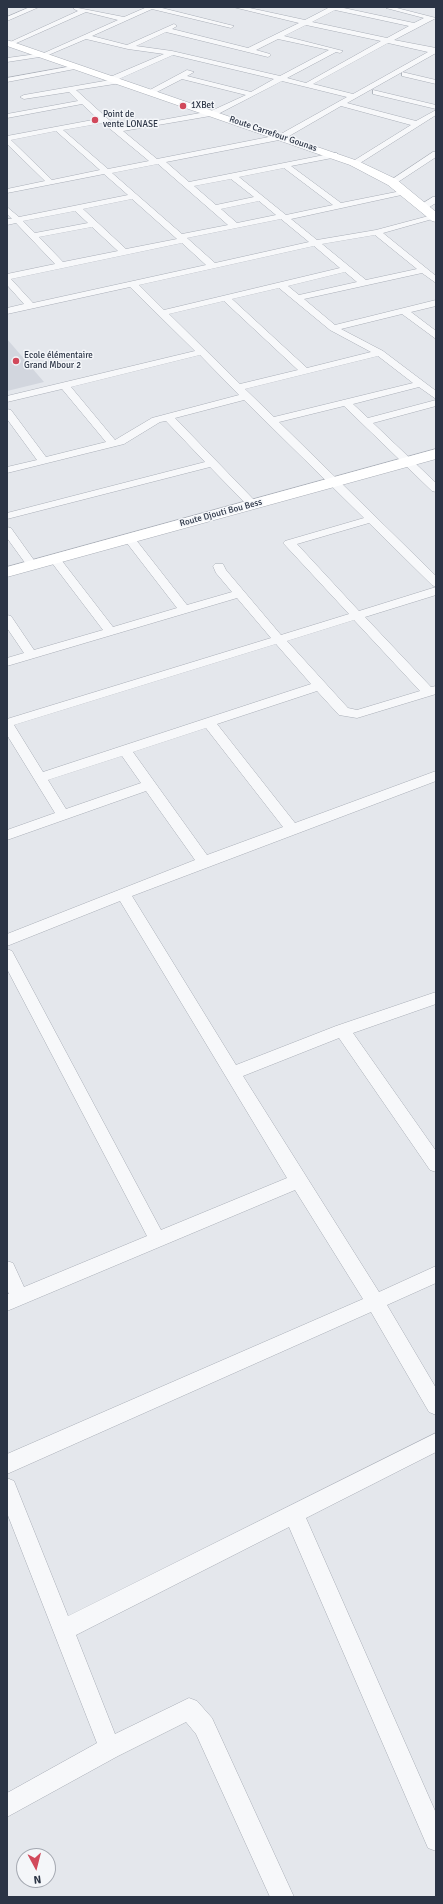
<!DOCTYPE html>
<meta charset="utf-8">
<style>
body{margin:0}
#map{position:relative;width:443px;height:1904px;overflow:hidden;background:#e4e7ec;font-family:Signika,sans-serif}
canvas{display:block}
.frame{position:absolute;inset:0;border:8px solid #2b3445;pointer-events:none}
.north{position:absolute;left:16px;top:1848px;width:40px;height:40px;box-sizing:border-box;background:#f4f6f9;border:1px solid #a4a8b1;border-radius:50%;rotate:173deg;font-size:11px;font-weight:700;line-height:16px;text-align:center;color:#2b3445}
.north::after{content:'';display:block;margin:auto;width:14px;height:18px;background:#d1495b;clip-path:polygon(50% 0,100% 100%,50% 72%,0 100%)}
</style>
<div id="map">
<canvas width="443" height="1904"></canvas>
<div class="frame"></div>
<div class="north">N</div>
</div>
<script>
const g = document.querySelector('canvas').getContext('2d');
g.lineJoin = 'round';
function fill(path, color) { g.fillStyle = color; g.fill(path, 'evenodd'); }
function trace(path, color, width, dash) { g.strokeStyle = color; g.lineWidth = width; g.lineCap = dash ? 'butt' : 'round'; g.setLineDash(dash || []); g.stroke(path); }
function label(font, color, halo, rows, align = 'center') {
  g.font = font + ' Signika,sans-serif'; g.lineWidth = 3; g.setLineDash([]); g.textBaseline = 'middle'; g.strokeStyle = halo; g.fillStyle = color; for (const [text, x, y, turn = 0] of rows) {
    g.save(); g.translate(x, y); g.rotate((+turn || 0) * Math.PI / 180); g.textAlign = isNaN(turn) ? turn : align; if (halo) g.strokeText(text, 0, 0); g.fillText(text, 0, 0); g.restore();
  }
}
const built = new Path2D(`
 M 7,339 L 44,382 L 7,391 Z`);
const minor = new Path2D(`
 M 30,7 L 39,7 L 7,21 L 7,17 Z
 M 73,7 L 124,17 L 147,7 L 158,7 L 234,26 L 231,28 L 152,9 L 92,36 L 127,45 L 174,24 L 177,26 L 172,29 L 248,48 L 299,23 L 233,7 L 245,7 L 305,20 L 330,7 L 339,7 L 414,23 L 424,18 L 386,8 L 393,7 L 436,18 L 394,40 L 436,48 L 436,53 L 347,103 L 416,121 L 436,110 L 436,115 L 357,165 L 350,163 L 411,125 L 341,106 L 284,139 L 166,162 L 189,182 L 334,153 L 337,153 L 337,157 L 291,166 L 341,203 L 406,190 L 410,192 L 406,194 L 291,219 L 317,240 L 376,230 L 436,214 L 436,218 L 383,233 L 436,276 L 436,283 L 422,273 L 304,299 L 335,325 L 436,300 L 436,306 L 411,312 L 436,331 L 436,339 L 402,314 L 341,329 L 383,351 L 436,391 L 436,399 L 419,387 L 353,404 L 368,418 L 436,400 L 436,406 L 373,423 L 436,483 L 436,492 L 432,491 L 344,406 L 279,422 L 436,576 L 436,587 L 432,585 L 369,523 L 297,544 L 359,611 L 436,587 L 436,595 L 365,617 L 431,687 L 436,686 L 436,694 L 357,718 L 339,715 L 317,691 L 217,724 L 295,823 L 436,771 L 436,781 L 132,896 L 236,1065 L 336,1026 L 436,992 L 436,1004 L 353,1033 L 436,1151 L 436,1172 L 430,1170 L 339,1038 L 243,1076 L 379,1292 L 436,1266 L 436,1283 L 387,1305 L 436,1388 L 436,1415 L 429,1412 L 371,1312 L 7,1474 L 7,1454 L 363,1299 L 295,1190 L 7,1311 L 7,1294 L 9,1294 L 7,1290 L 7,1261 L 13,1263 L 24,1287 L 147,1236 L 7,969 L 7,949 L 12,951 L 161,1230 L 287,1178 L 120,901 L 7,946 L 7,934 L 195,860 L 146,791 L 7,840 L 7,830 L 55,813 L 7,735 L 7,719 L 271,638 L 237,598 L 7,666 L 7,658 L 24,653 L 7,628 L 7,615 L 11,616 L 34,650 L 103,630 L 49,559 L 55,556 L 59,557 L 113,627 L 177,608 L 123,538 L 129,535 L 133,536 L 187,605 L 232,592 L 216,573 L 213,566 L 215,564 L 223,564 L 226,570 L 281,635 L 349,614 L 285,545 L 283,543 L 285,541 L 364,518 L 244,400 L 175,418 L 256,502 L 257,504 L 256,506 L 248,506 L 210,467 L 7,519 L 7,513 L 205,462 L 166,421 L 160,422 L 124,444 L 7,473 L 7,467 L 37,460 L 7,419 L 7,409 L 11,410 L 46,457 L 106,442 L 62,389 L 7,402 L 7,396 L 195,351 L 130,287 L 7,314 L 7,308 L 24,304 L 7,285 L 7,274 L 55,264 L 16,223 L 7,225 L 7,219 L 12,219 L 7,214 L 7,207 L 19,217 L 128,195 L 104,174 L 7,193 L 7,189 L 45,181 L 7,144 L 7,136 L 98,119 L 82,104 L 7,118 L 7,114 L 78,101 L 69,92 L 24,99 L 20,97 L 24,95 L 110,80 L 110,77 L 164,54 L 128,49 L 86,39 L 46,56 L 7,62 L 7,58 L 44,53 L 118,20 L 86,12 L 12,45 L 7,45 L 8,43 L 78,11 L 74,9 ZM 335,10 L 409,26 L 387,38 L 312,22 ZM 306,25 L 381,41 L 306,83 L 287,78 L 336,52 L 340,53 L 343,51 L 284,36 ZM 166,32 L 268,57 L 271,55 L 270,54 L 256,50 L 278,39 L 329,50 L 280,76 L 172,51 L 136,46 ZM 388,43 L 428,52 L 353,94 L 313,84 ZM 173,55 L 274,79 L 251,92 L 187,76 L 194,72 L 187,70 L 146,92 L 153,94 L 182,79 L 246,95 L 211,111 L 118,128 L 76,90 L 121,83 L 122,81 L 119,79 ZM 282,81 L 347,97 L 279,135 L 157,159 L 123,131 L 216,115 ZM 103,123 L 149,161 L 108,169 L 63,130 ZM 56,131 L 100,170 L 52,180 L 11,140 ZM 158,164 L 228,225 L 182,234 L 112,173 ZM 284,168 L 333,205 L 286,215 L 239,177 ZM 231,179 L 254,197 L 216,205 L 194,186 ZM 132,199 L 177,239 L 126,249 L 83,209 ZM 259,201 L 276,215 L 237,223 L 221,209 ZM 75,211 L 88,223 L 35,233 L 23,221 ZM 281,219 L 309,242 L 215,263 L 187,238 ZM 92,227 L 118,251 L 63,262 L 39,237 ZM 375,235 L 417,269 L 366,280 L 322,244 ZM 182,243 L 206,265 L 33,303 L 11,279 ZM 314,246 L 340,268 L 164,310 L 139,285 ZM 345,272 L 357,282 L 299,295 L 288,286 ZM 279,288 L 330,330 L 371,352 L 307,368 L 232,299 ZM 224,301 L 298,370 L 240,384 L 169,314 ZM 200,355 L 239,395 L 152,418 L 115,440 L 71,387 ZM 378,356 L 413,383 L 274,417 L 245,389 ZM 354,620 L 420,691 L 357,710 L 348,708 L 287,641 ZM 276,644 L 311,684 L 43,772 L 14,725 ZM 206,728 L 283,827 L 207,855 L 133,752 ZM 122,756 L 141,783 L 66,809 L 48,780 Z
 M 78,65 L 82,67 L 80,68 L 7,82 L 7,78 Z
 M 402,72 L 436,80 L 436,84 L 402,76 Z
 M 373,90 L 436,105 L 436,109 L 373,94 Z
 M 433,152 L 436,152 L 436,157 L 395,184 L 388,182 Z
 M 433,197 L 436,197 L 436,203 L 426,209 L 420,209 L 420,205 Z
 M 7,527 L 11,528 L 36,563 L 38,565 L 36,567 L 28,567 L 7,538 Z
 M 436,1433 L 436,1452 L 306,1518 L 436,1813 L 436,1851 L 428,1848 L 289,1527 L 76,1635 L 115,1734 L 189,1698 L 197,1701 L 212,1718 L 294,1897 L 270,1897 L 196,1734 L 186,1722 L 118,1756 L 7,1817 L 7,1793 L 97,1743 L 7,1513 L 7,1478 L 14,1481 L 68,1616 Z`);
const secondary = new Path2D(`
 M 7,40 L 358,161 L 396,179 L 436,212 L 436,222 L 432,221 L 388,185 L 350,165 L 7,46 Z
 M 436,449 L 436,459 L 7,577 L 7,567 Z`);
const markers = [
 [183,106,4,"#d1495b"],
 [95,120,4,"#d1495b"],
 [16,361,4,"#d1495b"]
];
const farPoinames = [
 ["1XBet",191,106],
 ["Point de",103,115],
 ["vente LONASE",103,125],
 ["Ecole élémentaire",24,356],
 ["Grand Mbour 2",24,366]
];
const farStreetnames = [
 ["Route Carrefour Gounas",273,134,19],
 ["Route Djouti Bou Bess",221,513,-15]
];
fill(built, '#d2d6de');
trace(minor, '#a9aeb7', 1);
trace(secondary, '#a9aeb7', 1);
fill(minor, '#f7f8fa');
fill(secondary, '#fff');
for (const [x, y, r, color] of markers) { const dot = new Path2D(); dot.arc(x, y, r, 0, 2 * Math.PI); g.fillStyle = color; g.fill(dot); trace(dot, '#f4f6f9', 1.5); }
label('9px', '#2b3445', '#f4f6f9', farPoinames, 'left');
label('9px', '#2b3445', '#f4f6f9', farStreetnames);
</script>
